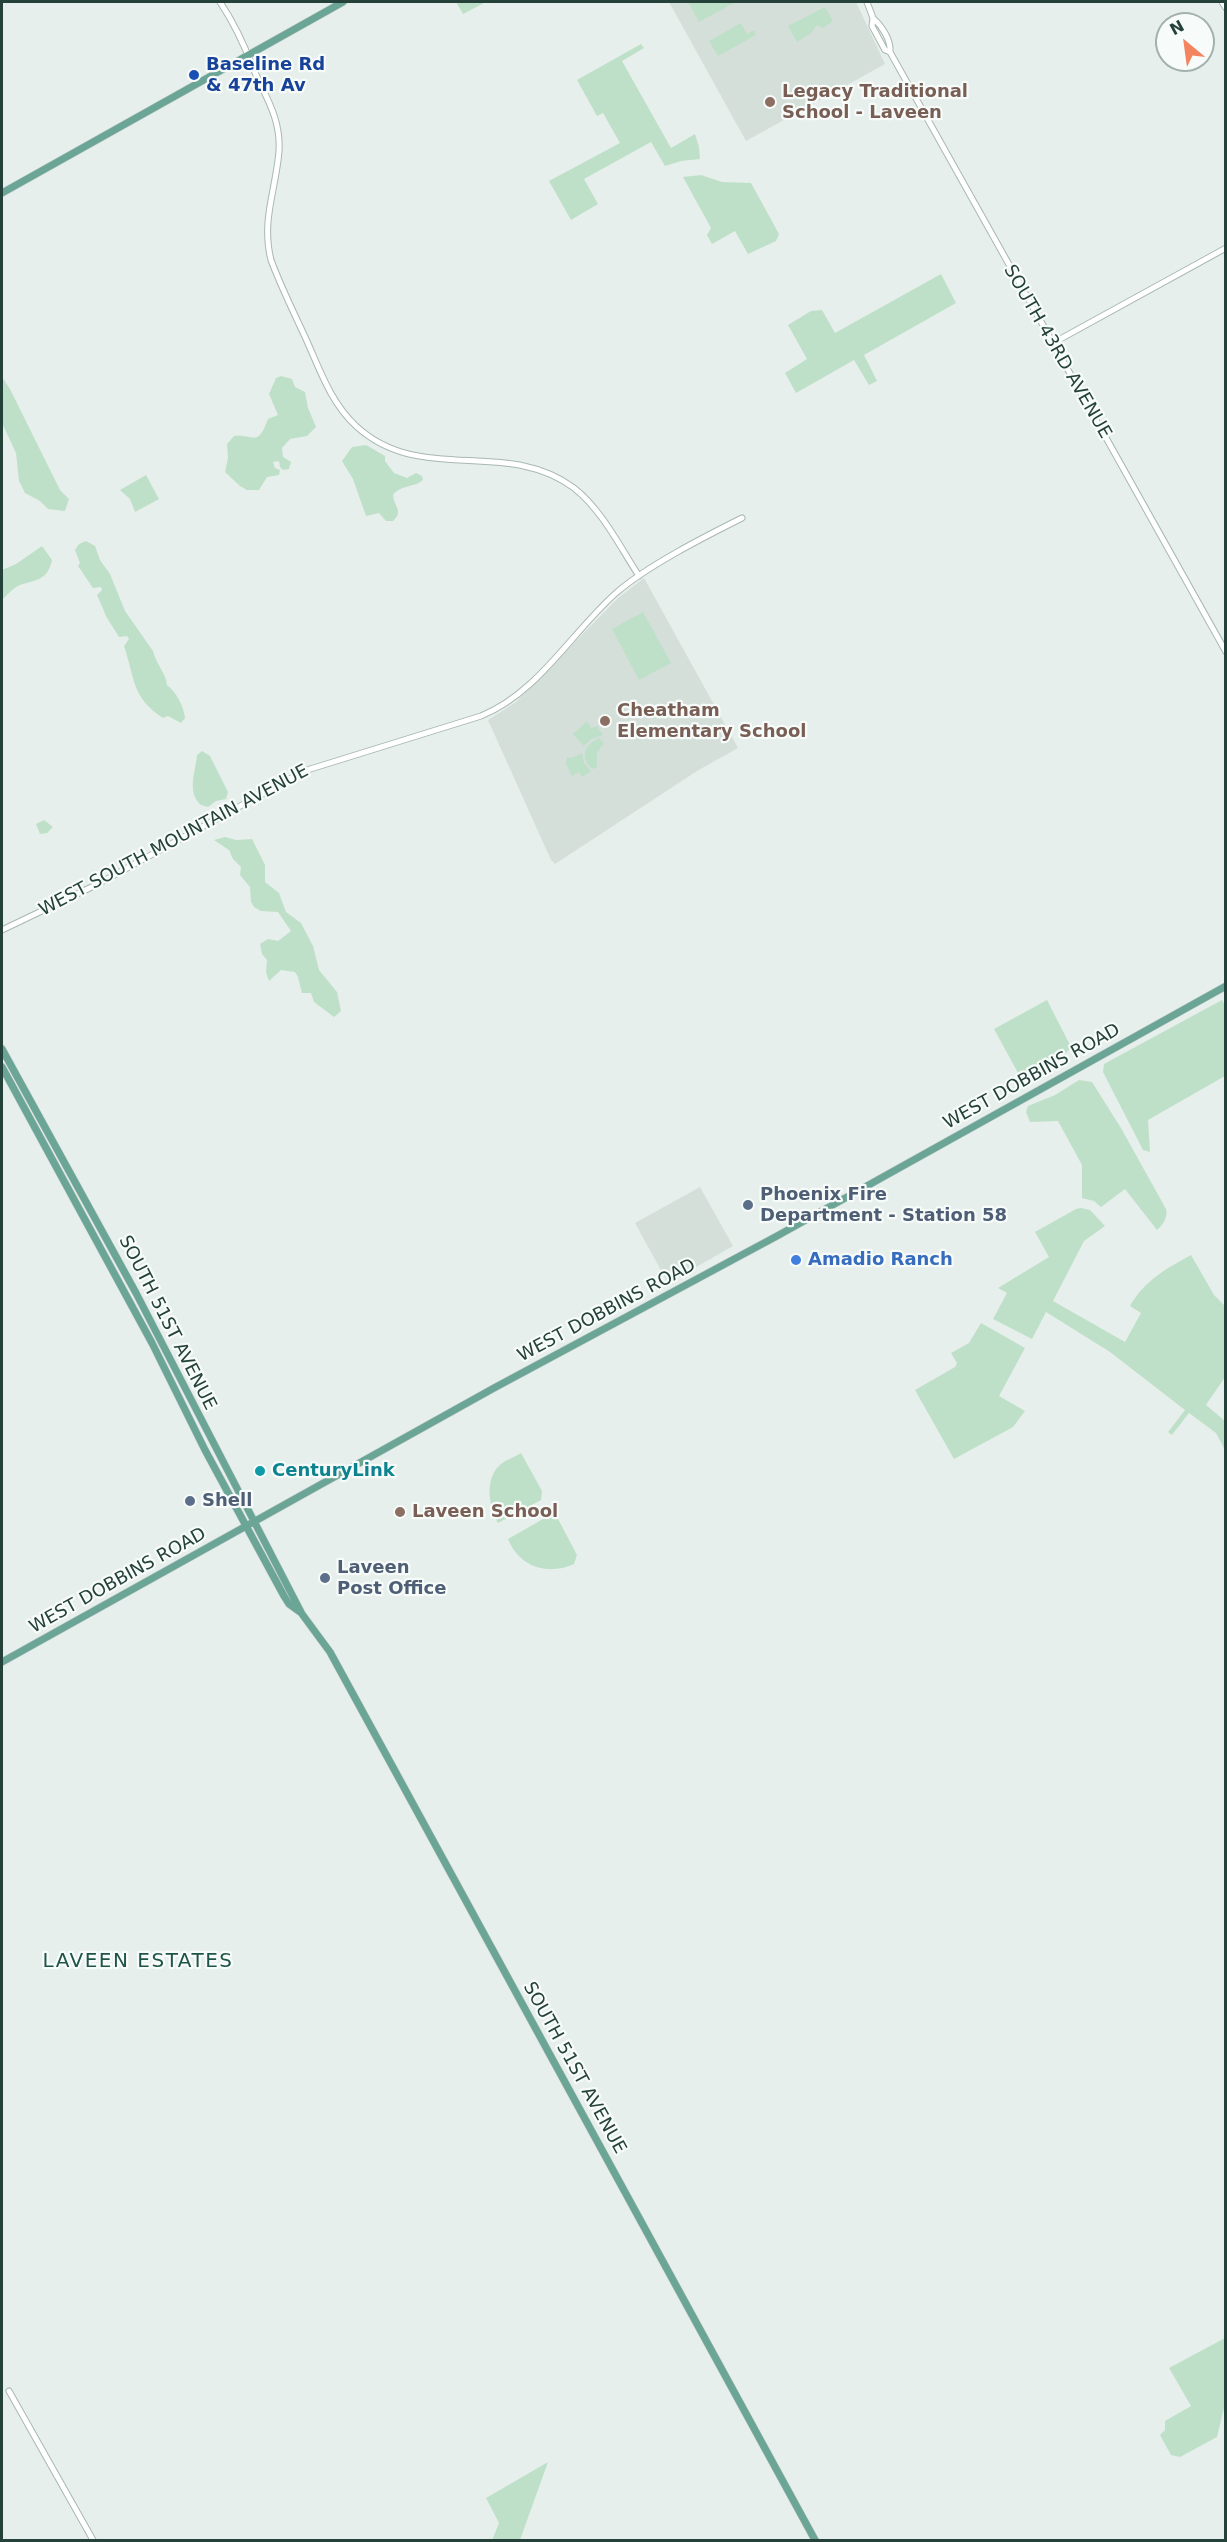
<!DOCTYPE html>
<style>
body{margin:0}
#map{position:relative;width:1227px;height:2542px;overflow:hidden;background:#e6efeb;font-family:"DejaVu Sans",sans-serif}
canvas{display:block}
.frame{position:absolute;inset:0;border:3px solid #24423a;pointer-events:none}
.north{position:absolute;left:1155px;top:12px;width:60px;height:60px;box-sizing:border-box;background:#f7fbf9;border:2px solid #a3b1ad;border-radius:50%;rotate:331deg;font-size:16px;font-weight:700;line-height:24px;text-align:center;color:#24423a}
.north::after{content:'';display:block;margin:auto;width:21px;height:27px;background:#f4845f;clip-path:polygon(50% 0,100% 100%,50% 72%,0 100%)}
</style>
<div id="map">
<canvas width="1227" height="2542"></canvas>
<div class="frame"></div>
<div class="north">N</div>
</div>
<script>
const g = document.querySelector('canvas').getContext('2d');
g.lineJoin = 'round';
function fill(path, color) { g.fillStyle = color; g.fill(path, 'evenodd'); }
function trace(path, color, width, dash) { g.strokeStyle = color; g.lineWidth = width; g.lineCap = dash ? 'butt' : 'round'; g.setLineDash(dash || []); g.stroke(path); }
function label(font, color, halo, rows, align = 'center') {
  g.font = font + ' "DejaVu Sans",sans-serif'; g.lineWidth = 4.5; g.setLineDash([]); g.textBaseline = 'middle'; g.strokeStyle = halo; g.fillStyle = color; for (const [text, x, y, turn = 0] of rows) {
    g.save(); g.translate(x, y); g.rotate((+turn || 0) * Math.PI / 180); g.textAlign = isNaN(turn) ? turn : align; if (halo) g.strokeText(text, 0, 0); g.fillText(text, 0, 0); g.restore();
  }
}
const built = new Path2D(`
 M 669,2 L 856,2 L 885,64 L 746,141 Z
 M 644,578 L 738,748 L 697,771 L 555,864 L 551,860 L 488,720 L 516,702 L 618,598 Z
 M 700,1187 L 733,1246 L 668,1283 L 635,1223 Z`);
const green = new Path2D(`
 M 456,2 L 486,2 L 463,14 Z
 M 688,2 L 736,2 L 699,22 Z
 M 825,7 L 833,21 L 822,28 L 817,25 L 811,33 L 797,42 L 788,26 Z
 M 741,23 L 747,34 L 754,30 L 756,35 L 718,56 L 709,41 Z
 M 641,44 L 644,48 L 622,61 L 671,148 L 695,134 L 699,147 L 700,159 L 681,161 L 665,166 L 651,142 L 584,179 L 598,204 L 571,220 L 549,181 L 620,143 L 603,113 L 597,116 L 577,80 Z
 M 701,175 L 722,182 L 751,183 L 779,234 L 776,241 L 748,254 L 735,231 L 712,244 L 707,235 L 711,228 L 683,177 Z
 M 941,274 L 956,303 L 864,355 L 877,381 L 869,385 L 854,360 L 796,393 L 785,373 L 807,359 L 788,325 L 811,311 L 822,310 L 835,333 Z
 M 281,376 L 292,379 L 295,387 L 305,392 L 308,408 L 316,427 L 307,436 L 290,439 L 282,448 L 283,457 L 291,462 L 289,469 L 283,470 L 280,467 L 279,461 L 273,462 L 275,468 L 280,470 L 279,475 L 267,477 L 259,490 L 247,490 L 240,486 L 225,472 L 228,458 L 227,444 L 234,436 C 255,434 257,448 268,419 L 278,415 L 269,394 L 276,378 Z
 M 2,377 L 10,389 L 60,490 L 69,499 L 65,511 L 48,509 L 40,501 L 25,493 L 19,481 L 16,453 L 2,423 Z
 M 366,445 L 385,456 L 385,461 L 394,473 L 407,478 L 416,473 L 422,476 L 423,480 C 414,488 402,484 393,495 C 394,507 404,511 393,521 L 386,521 L 379,513 L 366,516 L 353,479 L 342,461 L 352,447 Z
 M 146,475 L 159,499 L 135,512 L 130,499 L 120,490 Z
 M 86,541 L 95,546 L 100,560 L 110,574 L 125,611 L 153,651 C 156,664 166,673 167,685 C 176,691 184,707 185,718 L 181,723 L 168,716 L 163,718 C 131,697 135,678 124,646 L 129,639 L 127,636 L 119,637 L 107,618 L 97,595 L 102,590 L 101,587 L 93,588 L 78,566 L 80,563 L 75,550 L 79,544 Z
 M 42,546 L 52,560 C 48,580 36,580 20,585 C 13,588 7,595 2,600 L 2,570 L 16,564 Z
 M 643,612 L 671,663 L 639,680 L 612,629 Z
 M 587,721 L 591,728 L 597,726 L 603,735 L 591,739 L 584,746 L 573,734 Z
 M 599,738 L 604,743 L 597,753 L 597,767 L 593,769 C 579,759 585,744 599,738 Z
 M 202,751 L 210,756 L 228,792 L 226,799 L 216,801 L 208,807 L 201,805 C 186,792 196,770 197,755 Z
 M 582,753 L 584,763 L 591,771 L 582,777 L 579,772 L 572,776 L 566,764 L 567,757 L 572,758 Z
 M 44,820 L 53,827 L 47,833 L 40,834 L 36,824 Z
 M 225,837 L 236,840 L 252,839 L 265,865 L 265,882 L 279,893 L 286,912 L 301,923 L 313,946 L 319,970 L 337,992 L 341,1011 L 334,1017 L 314,1002 L 311,993 L 302,993 L 298,977 L 295,972 L 281,970 L 269,981 L 266,972 L 267,960 L 262,954 L 260,944 L 268,939 L 278,941 L 291,931 L 278,912 L 261,911 L 254,907 L 251,902 L 250,887 L 240,875 L 241,867 L 233,859 L 229,850 L 214,840 Z
 M 1047,1000 L 1071,1047 L 1058,1063 L 1023,1082 L 994,1029 Z
 M 1222,1000 L 1226,1007 L 1225,1076 L 1148,1120 L 1150,1152 L 1143,1150 L 1103,1072 L 1104,1064 Z
 M 1079,1080 L 1092,1082 L 1121,1128 L 1166,1209 C 1168,1217 1163,1225 1157,1230 L 1125,1189 L 1101,1207 L 1094,1201 L 1082,1198 L 1082,1165 L 1058,1121 L 1030,1122 L 1026,1112 L 1028,1106 L 1055,1095 Z
 M 1081,1208 L 1090,1210 L 1105,1226 L 1084,1241 L 1053,1301 L 1125,1342 L 1141,1313 L 1130,1306 C 1144,1281 1167,1268 1191,1255 L 1214,1295 L 1225,1306 L 1225,1377 L 1206,1405 L 1225,1421 L 1225,1450 L 1216,1433 L 1189,1413 L 1172,1435 L 1168,1432 L 1185,1410 L 1110,1352 L 1046,1312 L 1032,1339 L 993,1319 L 1007,1293 L 998,1288 L 1049,1257 L 1035,1232 L 1076,1209 Z
 M 981,1323 L 1025,1348 L 999,1396 L 1025,1411 L 1013,1427 L 954,1459 L 915,1390 L 955,1367 L 957,1363 L 951,1353 L 969,1343 Z
 M 521,1453 L 542,1491 L 541,1500 L 498,1523 C 489,1507 484,1479 500,1465 C 505,1460 515,1457 521,1453 Z
 M 550,1515 L 557,1517 L 577,1555 L 574,1564 C 548,1576 519,1567 508,1539 Z
 M 1225,2338 L 1225,2404 L 1217,2437 L 1180,2457 L 1171,2455 L 1160,2435 L 1165,2430 L 1165,2421 L 1191,2406 L 1169,2368 Z
 M 548,2462 L 520,2540 L 490,2540 L 493,2538 L 499,2523 L 486,2498 Z`);
const minor = new Path2D(`
 M 220,2 C 234,23 244,44 253,68 C 265,96 281,118 279,151 C 276,190 261,220 271,260 C 281,287 294,313 306,339 C 320,370 331,403 356,426 C 421,486 506,437 574,488 C 602,510 620,547 639,576
 M 867,2 L 873,18 L 872,26 L 885,50 L 890,52
 M 1222,2 L 1226,8
 M 873,18 C 882,26 891,40 890,52 L 1226,652
 M 1053,343 L 1226,248
 M 2,930 L 98,884 L 304,771 L 481,716 C 538,693 571,633 616,593 C 647,566 704,537 742,518
 M 9,2391 L 93,2540`);
const major = new Path2D(`
 M 2,193 L 343,2
 M 2,1049 L 136,1293 L 302,1614 L 330,1652 L 815,2540
 M 2,1067 L 152,1343 L 205,1450 L 284,1596 L 289,1604 L 300,1612
 M 2,1662 L 494,1388 L 777,1236 L 1226,986`);
const markers = [
 [194,75,6,"#1a4fb4"],
 [770,102,6,"#8d6e63"],
 [605,721,6,"#8d6e63"],
 [748,1205,6,"#5c6f8a"],
 [796,1260,6,"#3f7fe0"],
 [260,1471,6,"#0f9aa8"],
 [190,1501,6,"#5c6f8a"],
 [400,1512,6,"#8d6e63"],
 [325,1578,6,"#5c6f8a"]
];
const transitNames = [
 ["Baseline Rd",206,65],
 ["& 47th Av",206,86]
];
const educationNames = [
 ["Legacy Traditional",782,92],
 ["School - Laveen",782,113],
 ["Cheatham",617,711],
 ["Elementary School",617,732],
 ["Laveen School",412,1512]
];
const streetNames = [
 ["SOUTH 43RD AVENUE",1057,352,60],
 ["WEST SOUTH MOUNTAIN AVENUE",174,841,-28],
 ["WEST DOBBINS ROAD",1032,1077,-29],
 ["WEST DOBBINS ROAD",607,1311,-28],
 ["SOUTH 51ST AVENUE",167,1323,63],
 ["WEST DOBBINS ROAD",118,1581,-29],
 ["SOUTH 51ST AVENUE",574,2068,61]
];
const serviceNames = [
 ["Phoenix Fire",760,1195],
 ["Department - Station 58",760,1216],
 ["Shell",202,1501],
 ["Laveen",337,1568],
 ["Post Office",337,1589]
];
const shopNames = [
 ["Amadio Ranch",808,1260]
];
const cultureNames = [
 ["CenturyLink",272,1471]
];
const neighbourhoodNames = [
 ["LAVEEN ESTATES",138,1962]
];
fill(built, '#d4dfda');
fill(green, '#bfe0c8');
trace(minor, '#a8b8b2', 7);
trace(major, '#c2cac8', 8);
trace(minor, '#fff', 5);
trace(major, '#6aa596', 7);
for (const [x, y, r, color] of markers) { const dot = new Path2D(); dot.arc(x, y, r, 0, 2 * Math.PI); g.fillStyle = color; g.fill(dot); trace(dot, '#f7fbf9', 2); }
label('bold 18px', '#164399', '#f7fbf9', transitNames, 'left');
label('bold 18px', '#785e54', '#f7fbf9', educationNames, 'left');
label('18px', '#24423a', '#f7fbf9', streetNames);
label('bold 18px', '#4e5e75', '#f7fbf9', serviceNames, 'left');
label('bold 18px', '#366cbe', '#f7fbf9', shopNames, 'left');
label('bold 18px', '#0d838f', '#f7fbf9', cultureNames, 'left');
g.letterSpacing = '1.5px';
label('20px', '#1f5548', '#f7fbf9', neighbourhoodNames);
g.letterSpacing = '0px';
</script>
